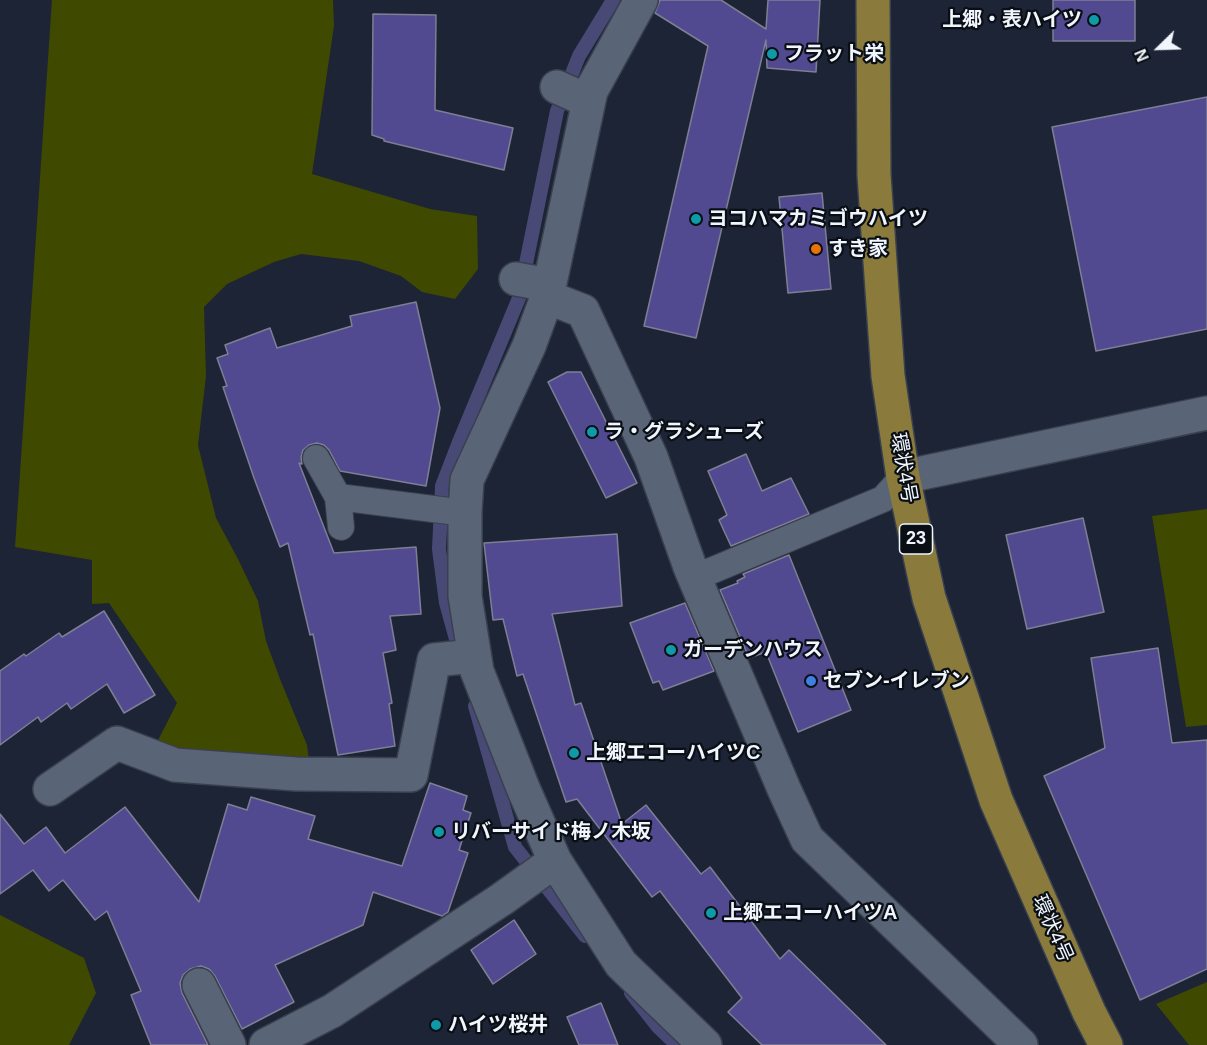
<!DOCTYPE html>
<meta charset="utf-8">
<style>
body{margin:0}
#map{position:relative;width:1207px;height:1045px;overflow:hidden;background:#1c2435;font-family:Helvetica,sans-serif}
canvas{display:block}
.north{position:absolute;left:1129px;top:18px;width:60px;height:60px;-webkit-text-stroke:4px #0a0e15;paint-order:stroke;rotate:247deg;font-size:16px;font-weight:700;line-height:24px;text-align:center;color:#f0f5fe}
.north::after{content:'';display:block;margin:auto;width:21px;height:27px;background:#f0f5fe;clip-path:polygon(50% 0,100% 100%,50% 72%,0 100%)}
</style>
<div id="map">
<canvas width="1207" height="1045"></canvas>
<div class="north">N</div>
</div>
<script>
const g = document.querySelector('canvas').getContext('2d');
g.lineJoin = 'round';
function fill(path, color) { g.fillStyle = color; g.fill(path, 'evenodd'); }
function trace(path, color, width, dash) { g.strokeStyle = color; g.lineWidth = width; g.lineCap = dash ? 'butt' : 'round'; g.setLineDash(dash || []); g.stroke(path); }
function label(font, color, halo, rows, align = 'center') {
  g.font = font + ' Helvetica,"Noto Sans JP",sans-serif'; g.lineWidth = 4.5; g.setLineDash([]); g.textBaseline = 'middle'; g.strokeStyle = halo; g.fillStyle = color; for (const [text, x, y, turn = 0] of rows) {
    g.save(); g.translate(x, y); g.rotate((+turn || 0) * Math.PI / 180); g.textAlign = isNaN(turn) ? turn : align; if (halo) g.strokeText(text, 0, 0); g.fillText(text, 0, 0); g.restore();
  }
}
const green = new Path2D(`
 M 52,0 L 333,0 L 334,26 L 312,174 L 430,209 L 477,216 L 478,269 L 455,299 L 422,292 L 401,276 L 359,261 L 301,254 L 274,262 L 227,284 L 204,307 L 206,376 L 198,445 L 216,518 L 238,559 L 258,601 L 266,641 L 280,679 L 307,745 L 311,774 L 150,756 L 177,703 L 109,603 L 92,604 L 92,560 L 15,547 Z
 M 1207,509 L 1207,725 L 1186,727 L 1152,516 Z
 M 0,915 L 84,958 L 96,993 L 69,1045 L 0,1045 Z
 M 1207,982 L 1207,1045 L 1189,1045 L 1156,1004 Z`);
const stream = new Path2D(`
 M 459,650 L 446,603 L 439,549 L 442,486 L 459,442 L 519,298 L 557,111 L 579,56 L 613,0
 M 475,706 L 515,847 L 585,936
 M 631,993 L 658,1027 L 677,1045`);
const building = new Path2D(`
 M 660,0 L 721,0 L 766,29 L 768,0 L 820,0 L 816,72 L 767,68 L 766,40 L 696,338 L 644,326 L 708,46 L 655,13 Z
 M 1053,0 L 1135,0 L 1135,41 L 1053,41 Z
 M 373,14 L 436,15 L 435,110 L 513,128 L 504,170 L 384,141 L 384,139 L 372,135 Z
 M 1207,97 L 1207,329 L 1096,351 L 1052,127 Z
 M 822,193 L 831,289 L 788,293 L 779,197 Z
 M 416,302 L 440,408 L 426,486 L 340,471 L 329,450 L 324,445 L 317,443 L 309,445 L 303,450 L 301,457 L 302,464 L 299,463 L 334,553 L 416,547 L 421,614 L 390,616 L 396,650 L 383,653 L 392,703 L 389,704 L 395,746 L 338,755 L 313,634 L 310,635 L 288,543 L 280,547 L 254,478 L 223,387 L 227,386 L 217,358 L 228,354 L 225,345 L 270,328 L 277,348 L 352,326 L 350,316 Z
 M 567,372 L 581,372 L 637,483 L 606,498 L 548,382 Z
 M 746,454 L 762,491 L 791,478 L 809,514 L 731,546 L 719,520 L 727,515 L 708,471 Z
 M 1083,518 L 1104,612 L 1027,629 L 1006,535 Z
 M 617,534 L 622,606 L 552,614 L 575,705 L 581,703 L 622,824 L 646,805 L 701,874 L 710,867 L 780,959 L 789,950 L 886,1045 L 762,1045 L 728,1012 L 742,998 L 660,891 L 652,897 L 577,799 L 566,802 L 523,674 L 517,676 L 503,619 L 493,620 L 484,543 Z
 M 789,555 L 851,710 L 798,732 L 766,652 L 749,658 L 720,590 L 738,583 L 737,581 L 745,577 L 743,574 Z
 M 685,603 L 714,671 L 663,690 L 659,681 L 653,683 L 630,623 Z
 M 104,611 L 155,695 L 124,713 L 107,684 L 71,709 L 67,703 L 41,722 L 38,717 L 0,745 L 0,671 L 24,654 L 26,656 L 59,633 L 62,637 Z
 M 1158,648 L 1172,743 L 1207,740 L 1207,969 L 1140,1000 L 1044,776 L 1105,748 L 1091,658 Z
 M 430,783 L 467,796 L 463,810 L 471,813 L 459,850 L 468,853 L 448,912 L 442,916 L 373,892 L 363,925 L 275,965 L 294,1002 L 242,1029 L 215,976 L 209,969 L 201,966 L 190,969 L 183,975 L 180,983 L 182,993 L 208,1045 L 151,1045 L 131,995 L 141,991 L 107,911 L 95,920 L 63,880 L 49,891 L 33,870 L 0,894 L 0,814 L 24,844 L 46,827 L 65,853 L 125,807 L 199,902 L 228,804 L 247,810 L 251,797 L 315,816 L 308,839 L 402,866 Z
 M 514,920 L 536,954 L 493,984 L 471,950 Z
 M 601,1003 L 618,1045 L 579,1045 L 567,1017 Z`);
const service = new Path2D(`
 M 316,458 L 338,497 L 341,527
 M 338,497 L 465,513
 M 694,578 L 883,499 L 903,477`);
const minor = new Path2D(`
 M 641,0 L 591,91 L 547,297 L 529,346 L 467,480 L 465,513 L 465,596 L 477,671 L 523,788 L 555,861 L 621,964 L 705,1045
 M 557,87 L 586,100
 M 516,279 L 549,285
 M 547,297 L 583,311 L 651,457 L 690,567 L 784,789 L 807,839 L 1021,1045
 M 903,477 L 1207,413
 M 50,789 L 117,743 L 175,765 L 296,774 L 411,775 L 434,660 L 474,656
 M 199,985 L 229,1045
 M 266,1045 L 332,1011 L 502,899 L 555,861`);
const primary = new Path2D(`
 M 873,0 L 874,175 L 888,376 L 903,477 L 929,598 L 996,800 L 1089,1012 L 1106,1045`);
const markers = [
 [1094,20,6,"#0f9aa8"],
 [772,54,6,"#0f9aa8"],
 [696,219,6,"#0f9aa8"],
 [816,249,6,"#e8710a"],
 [592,432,6,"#0f9aa8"],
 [671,650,6,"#0f9aa8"],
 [811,681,6,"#3f7fe0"],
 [574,753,6,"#0f9aa8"],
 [439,832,6,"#0f9aa8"],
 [711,913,6,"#0f9aa8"],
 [436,1025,6,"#0f9aa8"]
];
const shields = [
 [916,539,33]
];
const shieldNames = [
 ["23",916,539]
];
const poiNames = [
 ["上郷・表ハイツ",1082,20,"right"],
 ["フラット栄",784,54],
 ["ヨコハマカミゴウハイツ",708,219],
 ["すき家",828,249],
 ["ラ・グラシューズ",604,432],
 ["ガーデンハウス",683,650],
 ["セブン-イレブン",823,681],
 ["上郷エコーハイツC",586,753],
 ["リバーサイド梅ノ木坂",451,832],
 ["上郷エコーハイツA",723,913],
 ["ハイツ桜井",448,1025]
];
const streetNames = [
 ["環状4号",903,468,80],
 ["環状4号",1052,929,66]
];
fill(green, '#404900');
trace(stream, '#484a75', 14);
fill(building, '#514a90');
trace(building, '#7e7e94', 1.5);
trace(service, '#39404e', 28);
trace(minor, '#39404e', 36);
trace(primary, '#39404e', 36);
trace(service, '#596477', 26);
trace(minor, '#596477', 33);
trace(primary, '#8a7b3c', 33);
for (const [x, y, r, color] of markers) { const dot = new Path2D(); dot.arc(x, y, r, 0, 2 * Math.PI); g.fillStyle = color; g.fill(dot); trace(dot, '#0a0e15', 2); }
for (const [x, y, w] of shields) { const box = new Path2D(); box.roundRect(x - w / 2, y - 15, w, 30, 4.5); g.fillStyle = '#0a0e15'; g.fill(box); trace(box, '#f0f5fe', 1.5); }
label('bold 18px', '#f0f5fe', null, shieldNames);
label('bold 20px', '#f0f5fe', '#0a0e15', poiNames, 'left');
label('20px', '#f0f5fe', '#0a0e15', streetNames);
</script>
